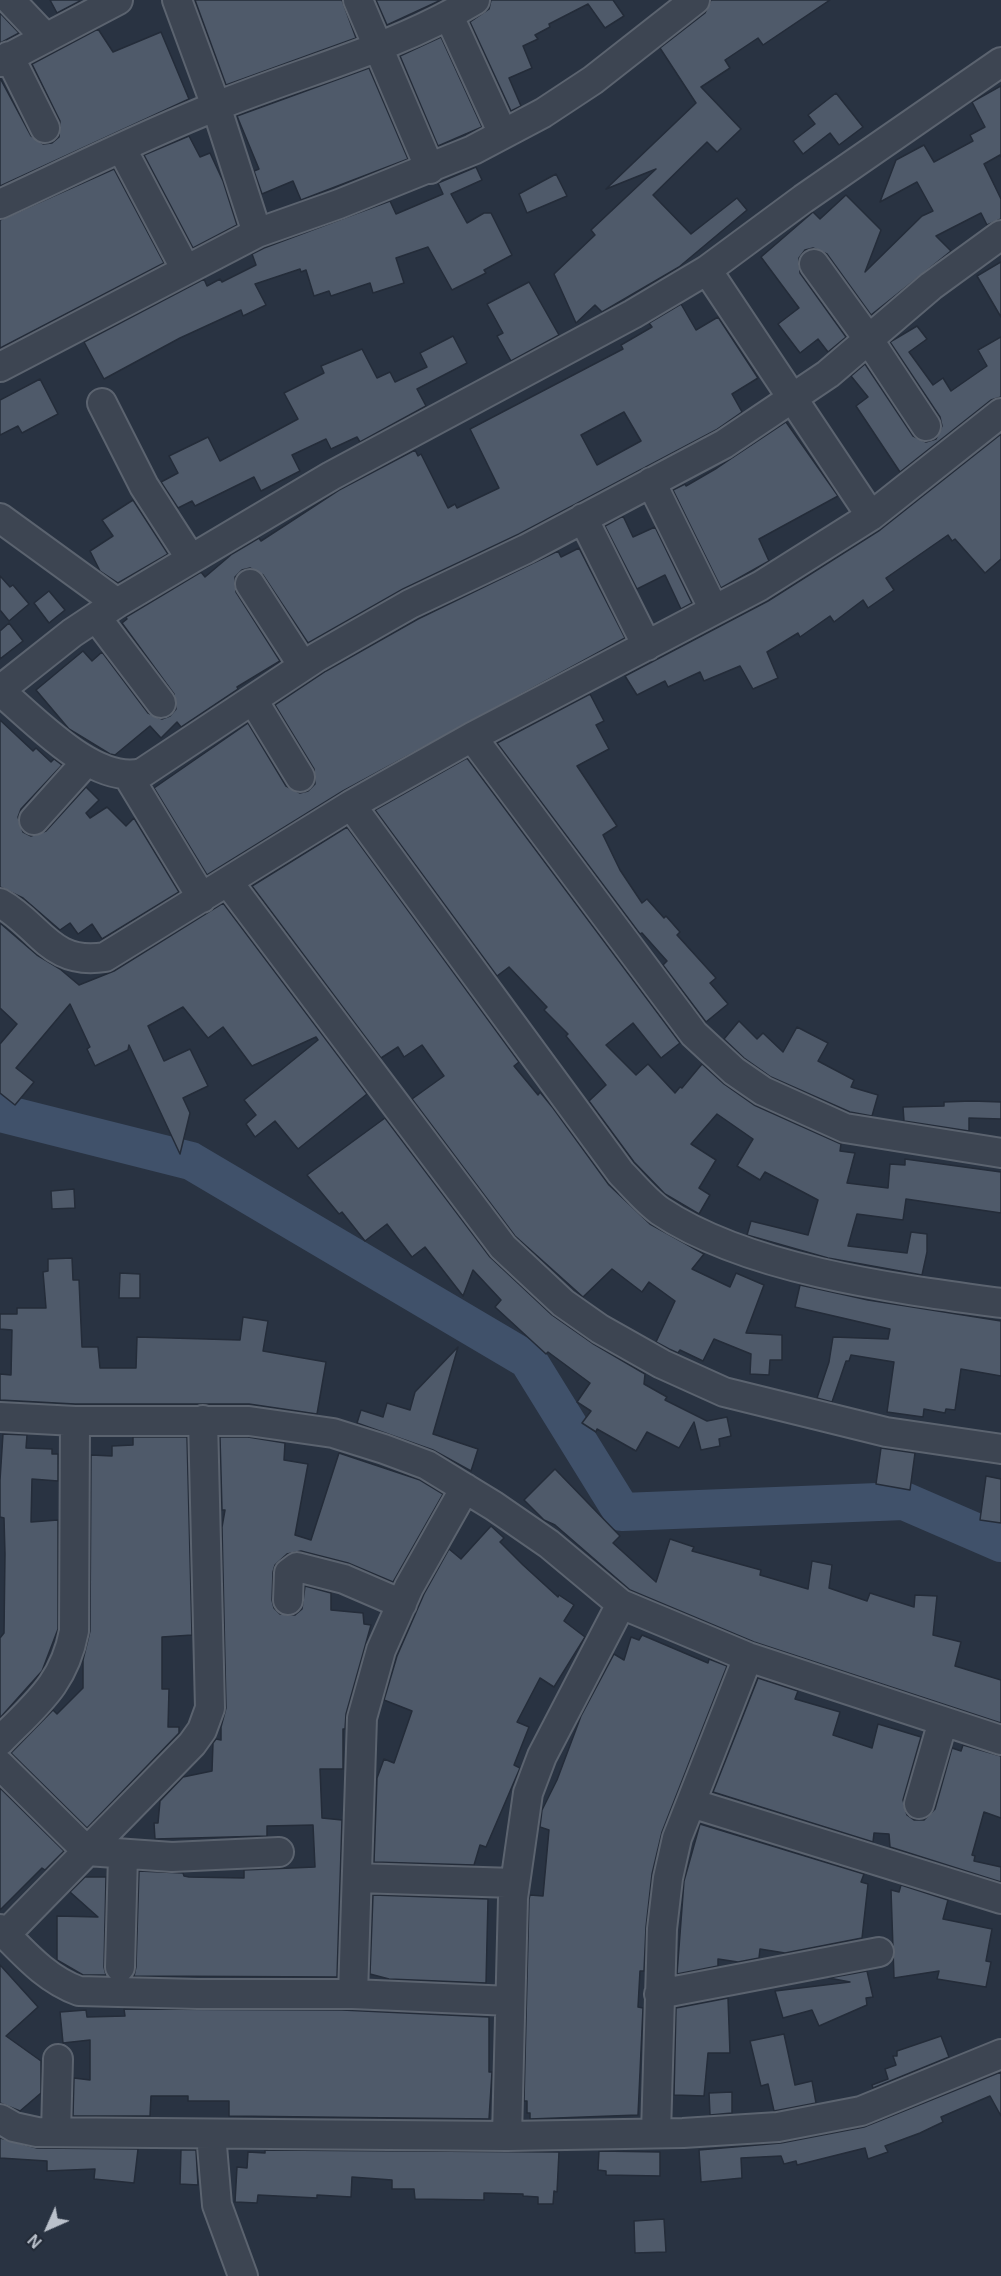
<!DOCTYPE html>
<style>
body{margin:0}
#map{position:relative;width:1001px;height:2276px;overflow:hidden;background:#293342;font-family:Arial,sans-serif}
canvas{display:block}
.north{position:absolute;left:18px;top:2198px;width:60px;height:60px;-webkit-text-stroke:4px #222a37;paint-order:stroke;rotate:225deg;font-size:16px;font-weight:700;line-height:24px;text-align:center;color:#bac1cb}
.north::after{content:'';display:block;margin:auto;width:21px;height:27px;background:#bac1cb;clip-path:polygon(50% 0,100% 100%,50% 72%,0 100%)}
</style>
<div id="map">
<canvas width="1001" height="2276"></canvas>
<div class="north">N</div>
</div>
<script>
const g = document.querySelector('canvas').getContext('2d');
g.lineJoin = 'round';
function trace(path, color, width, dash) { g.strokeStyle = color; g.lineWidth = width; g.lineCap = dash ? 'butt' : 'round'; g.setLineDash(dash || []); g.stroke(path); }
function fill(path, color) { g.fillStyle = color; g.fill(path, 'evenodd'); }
const river = new Path2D(`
 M 0,1113 L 191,1161 L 528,1360 L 622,1512 L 904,1501 L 1001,1543`);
const building = new Path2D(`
 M 50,0 L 79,0 L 80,1 L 57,13 Z
 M 195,0 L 342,0 L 356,38 L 226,85 Z
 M 376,0 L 441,0 L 387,25 Z
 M 491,0 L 613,0 L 624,16 L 605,28 L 588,4 L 549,24 L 550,27 L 535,35 L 538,39 L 523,46 L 532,68 L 509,78 L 521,106 L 511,111 L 470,22 L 489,9 Z
 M 711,0 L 830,0 L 763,45 L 758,38 L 725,60 L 730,68 L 701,87 L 741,129 L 717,152 L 707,142 L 653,195 L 691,234 L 737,198 L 747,210 L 679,267 L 602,312 L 595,305 L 576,323 L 554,274 L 595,235 L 591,230 L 656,169 L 606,189 L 696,103 L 660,48 L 705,13 Z
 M 0,13 L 19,33 L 0,43 Z
 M 98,29 L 113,52 L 161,32 L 189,99 L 0,186 L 0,78 L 31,136 L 43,144 L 52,143 L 59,137 L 60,121 L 32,64 Z
 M 441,37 L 482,127 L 438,146 L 400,56 Z
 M 369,68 L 408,159 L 301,200 L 293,181 L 262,194 L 254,171 L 259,169 L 237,116 Z
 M 1001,86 L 1001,157 L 1000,155 L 984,164 L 1001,199 L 1001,219 L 987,225 L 981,213 L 936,236 L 951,251 L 871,315 L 827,254 L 813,248 L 805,250 L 799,258 L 800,273 L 846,337 L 828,352 L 818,339 L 800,353 L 778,324 L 799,308 L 761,257 L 813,212 L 820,219 L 846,195 L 881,230 L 865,272 L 922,216 L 933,211 L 917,182 L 880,202 L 896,160 L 924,145 L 934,162 L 973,141 L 970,135 L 985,127 L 972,102 Z
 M 836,93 L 863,127 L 839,145 L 830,133 L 803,154 L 793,141 L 815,124 L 808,115 Z
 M 189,136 L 200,157 L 210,153 L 223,181 L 237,225 L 193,248 L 144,155 Z
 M 476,167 L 482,180 L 451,194 L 467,223 L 484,213 L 491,213 L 512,255 L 484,270 L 486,273 L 452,290 L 428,247 L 396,258 L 404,283 L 373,293 L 370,283 L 331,296 L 329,291 L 314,296 L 306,270 L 301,272 L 300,269 L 255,284 L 266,305 L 243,316 L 241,310 L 180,338 L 104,379 L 84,342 L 204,279 L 207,286 L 220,279 L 222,282 L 256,265 L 252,254 L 264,248 L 390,201 L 396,214 L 443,194 L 438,183 Z
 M 114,169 L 164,263 L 0,348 L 0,220 Z
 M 556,174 L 567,196 L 527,213 L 519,194 Z
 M 1001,262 L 1001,317 L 977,276 Z
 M 529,282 L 559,335 L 511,361 L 497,336 L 503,333 L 487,304 Z
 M 681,304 L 696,330 L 718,317 L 758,378 L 732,394 L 742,412 L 716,430 L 519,534 L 403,589 L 308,643 L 263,575 L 250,568 L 242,570 L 235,577 L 236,592 L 280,661 L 237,687 L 238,689 L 181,727 L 177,722 L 161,738 L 150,726 L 115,755 L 110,754 L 69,729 L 36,690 L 83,651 L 92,661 L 102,652 L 148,713 L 162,719 L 170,716 L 176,709 L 174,694 L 122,623 L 127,619 L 126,617 L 201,572 L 205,577 L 232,554 L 259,538 L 261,541 L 339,490 L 415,450 L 418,456 L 421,454 L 448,508 L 455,504 L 457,508 L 499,488 L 470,429 L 623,349 L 621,345 L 652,327 L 649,323 ZM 624,412 L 641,441 L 597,465 L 581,435 Z
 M 917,326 L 927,339 L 909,352 L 933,385 L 943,378 L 951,391 L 987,366 L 978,350 L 1001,337 L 1001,397 L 991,400 L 900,472 L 856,406 L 868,397 L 851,376 L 865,364 L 913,436 L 926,442 L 936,439 L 942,426 L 940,417 L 890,342 Z
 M 453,336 L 467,363 L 417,389 L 426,406 L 360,442 L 357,437 L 331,449 L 326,439 L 292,455 L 300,471 L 261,491 L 254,477 L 195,506 L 192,501 L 178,508 L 161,482 L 178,473 L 169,456 L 208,437 L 220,461 L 298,419 L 284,393 L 324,373 L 321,366 L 362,349 L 377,378 L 390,372 L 395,382 L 427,367 L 420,353 Z
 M 40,379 L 58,414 L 22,433 L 18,426 L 0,435 L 0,400 Z
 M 786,422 L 838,496 L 759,539 L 769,561 L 721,588 L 673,490 L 685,484 L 686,486 L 717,468 Z
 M 1001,434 L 1001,559 L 985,573 L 955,539 L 952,541 L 948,535 L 886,578 L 894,590 L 868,608 L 863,600 L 834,622 L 830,616 L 800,637 L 798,633 L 767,652 L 778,678 L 753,689 L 740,666 L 704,681 L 700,672 L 668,687 L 665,681 L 637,695 L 625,676 L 768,601 L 880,530 Z
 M 133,500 L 168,554 L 118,583 L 100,571 L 90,551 L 113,536 L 102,520 Z
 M 623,516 L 633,537 L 655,527 L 692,603 L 681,609 L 665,575 L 637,589 L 605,526 Z
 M 579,548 L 625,638 L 343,791 L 207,875 L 154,788 L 248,723 L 286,786 L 300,793 L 308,791 L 315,784 L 314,769 L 275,705 L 326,671 L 418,619 L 558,551 L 561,557 Z
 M 0,576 L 10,587 L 13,585 L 29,604 L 9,621 L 0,610 Z
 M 49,591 L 65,610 L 49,623 L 34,603 Z
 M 9,623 L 23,641 L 0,659 L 0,631 Z
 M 590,694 L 604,721 L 596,725 L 609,749 L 577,766 L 617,826 L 603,835 L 620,870 L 642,903 L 647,899 L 664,918 L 666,916 L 680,932 L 677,935 L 716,978 L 710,983 L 728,1004 L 706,1022 L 663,965 L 667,961 L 642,933 L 640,934 L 497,743 Z
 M 0,720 L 33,751 L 36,748 L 51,762 L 54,759 L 62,765 L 21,809 L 18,817 L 23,832 L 31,836 L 46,831 L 86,787 L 99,800 L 86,813 L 90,818 L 107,807 L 126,826 L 134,818 L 179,892 L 102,939 L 92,924 L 78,934 L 70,923 L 60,930 L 23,898 L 0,887 Z
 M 467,758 L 680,1043 L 661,1058 L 633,1023 L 606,1045 L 636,1075 L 648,1064 L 675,1093 L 680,1087 L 682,1088 L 702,1064 L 724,1084 L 754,1105 L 841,1144 L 840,1151 L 855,1153 L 847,1183 L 888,1188 L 890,1164 L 905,1165 L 905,1159 L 1001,1172 L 1001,1213 L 906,1199 L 903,1220 L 857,1214 L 848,1246 L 907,1253 L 911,1232 L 927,1234 L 927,1252 L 922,1275 L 828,1258 L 747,1235 L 751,1221 L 808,1235 L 818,1200 L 765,1172 L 760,1180 L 737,1166 L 753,1139 L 717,1114 L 691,1144 L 716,1160 L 699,1188 L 710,1195 L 699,1214 L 665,1194 L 634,1162 L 589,1101 L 606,1085 L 566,1036 L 568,1034 L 544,1010 L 547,1007 L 509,967 L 497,976 L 375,810 Z
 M 347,827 L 519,1062 L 514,1066 L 538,1095 L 540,1092 L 553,1108 L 609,1185 L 650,1224 L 704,1254 L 692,1269 L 730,1287 L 736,1273 L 764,1285 L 746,1333 L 782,1335 L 782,1360 L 770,1360 L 769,1375 L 750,1374 L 751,1354 L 714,1339 L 703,1361 L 680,1350 L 678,1353 L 669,1349 L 656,1342 L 675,1301 L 649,1282 L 642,1292 L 612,1269 L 583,1297 L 515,1236 L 412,1099 L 444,1076 L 422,1045 L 404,1057 L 398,1047 L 381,1058 L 252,886 Z
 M 223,903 L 367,1094 L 298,1149 L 275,1121 L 255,1137 L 246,1124 L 256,1115 L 244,1100 L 318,1040 L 316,1037 L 252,1066 L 223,1027 L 208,1038 L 183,1007 L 148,1026 L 164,1061 L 190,1049 L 208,1086 L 183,1098 L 190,1113 L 180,1154 L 129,1045 L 128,1050 L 95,1066 L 87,1049 L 90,1047 L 70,1004 L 16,1068 L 34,1082 L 15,1105 L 0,1093 L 0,1044 L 17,1024 L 0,1008 L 0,923 L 37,955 L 60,969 L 79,985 L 114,971 Z
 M 739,1021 L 757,1039 L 763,1033 L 783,1052 L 797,1027 L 828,1043 L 818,1061 L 854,1080 L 851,1087 L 878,1095 L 872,1116 L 850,1112 L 771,1077 L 744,1058 L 724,1039 Z
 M 972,1101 L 1001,1102 L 1001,1119 L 969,1118 L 969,1131 L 904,1121 L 903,1107 L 944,1106 L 944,1102 Z
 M 385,1118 L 490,1257 L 552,1315 L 592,1343 L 645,1374 L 644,1384 L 667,1397 L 665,1400 L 707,1421 L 727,1417 L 731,1436 L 719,1439 L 720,1446 L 701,1450 L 694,1422 L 679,1448 L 647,1432 L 636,1451 L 597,1429 L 596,1432 L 582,1423 L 591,1411 L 577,1402 L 590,1383 L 548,1352 L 546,1354 L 495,1307 L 501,1300 L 473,1270 L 463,1296 L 425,1247 L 412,1257 L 387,1224 L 365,1241 L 342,1212 L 339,1214 L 307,1175 Z
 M 74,1189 L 75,1208 L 52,1209 L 51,1191 Z
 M 72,1258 L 73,1280 L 79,1280 L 82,1347 L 98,1347 L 100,1368 L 136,1368 L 137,1337 L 240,1340 L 243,1317 L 268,1321 L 263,1351 L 326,1362 L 317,1414 L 249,1404 L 75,1404 L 0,1400 L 0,1374 L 11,1375 L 12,1330 L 0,1329 L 0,1314 L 17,1314 L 17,1308 L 46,1308 L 43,1272 L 48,1271 L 48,1259 Z
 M 120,1273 L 140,1274 L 140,1298 L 119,1298 Z
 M 800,1285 L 868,1300 L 1001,1321 L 1001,1376 L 961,1369 L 955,1410 L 946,1409 L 945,1413 L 924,1409 L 923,1417 L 887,1412 L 894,1362 L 851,1355 L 849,1361 L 846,1361 L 832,1402 L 817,1398 L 829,1362 L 833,1337 L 888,1339 L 890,1329 L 795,1307 Z
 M 458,1347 L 433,1434 L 478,1449 L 471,1471 L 433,1450 L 357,1423 L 361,1410 L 383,1417 L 387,1403 L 410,1410 L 415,1392 Z
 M 3,1434 L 27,1435 L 26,1448 L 52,1449 L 52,1454 L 58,1454 L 58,1481 L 32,1479 L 31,1522 L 58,1520 L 58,1629 L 42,1671 L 0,1718 L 0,1638 L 4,1633 L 5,1554 L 4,1518 L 0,1517 L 0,1480 Z
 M 133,1437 L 187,1437 L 192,1635 L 162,1637 L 162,1689 L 169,1689 L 168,1727 L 179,1727 L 179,1733 L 87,1828 L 11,1753 L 53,1710 L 57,1714 L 83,1688 L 83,1660 L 90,1631 L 91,1455 L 112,1456 L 112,1446 L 133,1445 Z
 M 220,1437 L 248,1437 L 285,1443 L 284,1460 L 308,1464 L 295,1535 L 311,1540 L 339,1453 L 420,1480 L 443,1494 L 393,1582 L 348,1563 L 301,1551 L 287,1554 L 275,1565 L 273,1572 L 272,1600 L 274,1608 L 280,1614 L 295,1615 L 302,1609 L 305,1586 L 331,1593 L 331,1610 L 363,1613 L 364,1624 L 371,1625 L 346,1714 L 345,1729 L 343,1729 L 343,1769 L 320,1769 L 322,1818 L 342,1820 L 337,1977 L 134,1976 L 136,1967 L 139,1871 L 183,1873 L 184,1876 L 189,1877 L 244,1878 L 244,1870 L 315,1867 L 313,1825 L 267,1826 L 267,1836 L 155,1839 L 154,1823 L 158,1823 L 160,1801 L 183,1777 L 212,1771 L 213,1743 L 216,1739 L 221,1740 L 221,1727 L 226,1708 L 222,1527 L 225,1510 L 222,1510 Z
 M 881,1448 L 915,1453 L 910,1490 L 876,1484 Z
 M 555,1469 L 620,1536 L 613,1543 L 656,1582 L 670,1539 L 694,1547 L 692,1551 L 761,1570 L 760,1575 L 808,1589 L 812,1561 L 832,1565 L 829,1588 L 867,1601 L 870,1593 L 914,1607 L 915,1595 L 937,1596 L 933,1635 L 961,1642 L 955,1666 L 1001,1680 L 1001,1723 L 754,1642 L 630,1590 L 555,1525 L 544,1520 L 524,1500 Z
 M 986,1476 L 1001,1479 L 1001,1523 L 980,1520 Z
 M 491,1526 L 504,1538 L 500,1542 L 523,1565 L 558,1597 L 559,1595 L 574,1605 L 564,1621 L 585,1637 L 554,1687 L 540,1678 L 517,1722 L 529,1727 L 514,1765 L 520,1768 L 486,1847 L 480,1845 L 474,1865 L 374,1862 L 377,1778 L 384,1759 L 394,1763 L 412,1711 L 384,1700 L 397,1656 L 424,1594 L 449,1549 L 461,1559 Z
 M 642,1635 L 708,1663 L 709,1659 L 727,1666 L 662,1832 L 652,1874 L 646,1927 L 644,1971 L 640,1971 L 638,2007 L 643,2008 L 638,2115 L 530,2119 L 530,2113 L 527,2113 L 527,2101 L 524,2101 L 529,1899 L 530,1895 L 543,1896 L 549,1830 L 540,1827 L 542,1810 L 557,1780 L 581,1716 L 614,1654 L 624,1660 L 631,1637 L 639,1640 Z
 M 758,1678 L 798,1691 L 795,1699 L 840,1712 L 833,1735 L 872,1748 L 878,1724 L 921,1737 L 903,1800 L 907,1815 L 914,1820 L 924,1820 L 935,1809 L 952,1748 L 961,1751 L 963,1745 L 1001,1756 L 1001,1818 L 984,1812 L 972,1855 L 975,1856 L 974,1861 L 1001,1867 L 1001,1882 L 890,1847 L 889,1834 L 874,1833 L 873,1842 L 713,1792 Z
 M 0,1788 L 64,1851 L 45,1870 L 42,1868 L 0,1910 Z
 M 700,1824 L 864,1874 L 861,1882 L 868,1884 L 862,1938 L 785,1953 L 760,1949 L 759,1958 L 738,1962 L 718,1959 L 718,1966 L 677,1974 L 684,1881 Z
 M 85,1877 L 106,1877 L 104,1967 L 106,1975 L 83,1975 L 57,1960 L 57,1916 L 98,1917 L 70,1892 Z
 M 901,1885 L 948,1900 L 943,1919 L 992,1929 L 986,1961 L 991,1962 L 986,1987 L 937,1979 L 939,1971 L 894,1978 L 891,1890 L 899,1892 Z
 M 373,1895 L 488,1899 L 486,1983 L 389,1979 L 370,1974 Z
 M 0,1965 L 38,2007 L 6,2036 L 41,2061 L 41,2093 L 20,2111 L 0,2103 Z
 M 867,1971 L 873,1997 L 866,1998 L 867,2005 L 819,2026 L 812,2010 L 783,2018 L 775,1991 L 850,1982 L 829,1978 Z
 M 728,1998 L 730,2053 L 708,2053 L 704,2096 L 674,2095 L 676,2008 Z
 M 124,2009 L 342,2010 L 489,2017 L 489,2072 L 492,2072 L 489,2119 L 229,2116 L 229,2101 L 188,2101 L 188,2096 L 151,2096 L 150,2116 L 73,2116 L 74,2078 L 90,2080 L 90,2040 L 63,2043 L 60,2012 L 86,2010 L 87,2017 L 125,2016 Z
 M 784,2034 L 795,2085 L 812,2081 L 816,2103 L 774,2111 L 768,2084 L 761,2086 L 750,2041 Z
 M 941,2036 L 949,2057 L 873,2088 L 872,2085 L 888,2079 L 885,2069 L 896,2065 L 893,2056 L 897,2056 L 897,2051 Z
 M 1001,2072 L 1001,2116 L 990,2096 L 941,2117 L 943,2122 L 920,2133 L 885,2146 L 888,2152 L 868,2159 L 865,2148 L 797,2165 L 796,2161 L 784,2164 L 781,2156 L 741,2158 L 742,2178 L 701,2182 L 699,2150 L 781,2143 L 864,2127 Z
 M 732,2092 L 732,2113 L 710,2115 L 709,2093 Z
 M 0,2138 L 37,2148 L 138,2149 L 134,2183 L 94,2179 L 95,2169 L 47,2171 L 47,2161 L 0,2158 Z
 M 181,2150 L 196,2150 L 198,2185 L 180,2184 Z
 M 265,2150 L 559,2152 L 557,2192 L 554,2191 L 553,2204 L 538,2204 L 538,2197 L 523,2196 L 523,2194 L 484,2193 L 484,2200 L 415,2199 L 414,2189 L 392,2189 L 392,2180 L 352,2177 L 351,2197 L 317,2195 L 317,2198 L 258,2195 L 257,2203 L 235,2202 L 237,2167 L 247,2168 L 248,2152 L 265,2153 Z
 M 599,2151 L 660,2152 L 660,2176 L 606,2175 L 606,2171 L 598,2170 Z
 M 664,2219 L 666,2252 L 635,2253 L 634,2221 Z`);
const minor = new Path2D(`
 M 10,0 L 46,38
 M 177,0 L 216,106 L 257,233
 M 358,0 L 430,169
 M 449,16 L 503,134
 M 9,56 L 45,128
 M 0,62 L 118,0
 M 122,149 L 186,270
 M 0,204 C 72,171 143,135 217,106 C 303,71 395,49 475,0
 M 814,264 L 869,340 L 926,426
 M 707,270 L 871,516
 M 0,367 L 257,233 L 339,204 L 473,150 L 543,113 L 593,80 L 695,0
 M 102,403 L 144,486 L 191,559
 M 651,482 L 714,610
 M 0,518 L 117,603
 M 583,518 L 647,646
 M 250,584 L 303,666
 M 96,617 L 161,703
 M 0,690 L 72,633 L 117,603 L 331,476 L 633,314 L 707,270 L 803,199 L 1001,62
 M 0,691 C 35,720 94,785 142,773 L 317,657 L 410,604 L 526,549 L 724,444 L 828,374 L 931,286 L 1001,235
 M 253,700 L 300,777
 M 472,737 L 694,1034 L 734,1071 L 763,1091 L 845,1128 L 1001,1153
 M 128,776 L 202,898
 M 351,805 L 621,1173 C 633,1185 646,1201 660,1211 C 748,1270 897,1289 1001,1303
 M 34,820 L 87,761
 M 228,882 L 503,1247 L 563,1303 L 600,1329 L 662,1364 L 724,1392 L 886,1432 L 1001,1449
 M 0,903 C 40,925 50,966 105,957 L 351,805 L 472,737 L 760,586 L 871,516 L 1001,413
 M 0,1417 L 75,1421 L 249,1421 L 333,1433 L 384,1449 L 427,1465 L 494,1506 L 549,1544 L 621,1604 L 748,1657 L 1001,1740
 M 288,1600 L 289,1573 L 297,1567 L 344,1579 L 402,1604
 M 0,1741 C 36,1704 64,1684 74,1631 L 75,1421
 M 0,1765 L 87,1851 L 172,1857 L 279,1852
 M 691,1803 L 1001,1899
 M 919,1804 L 943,1721
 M 357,1878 L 514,1883
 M 0,1929 C 25,1954 46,1979 79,1991 L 198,1994 L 353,1994 L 510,2001
 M 5,1935 L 192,1744 L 202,1730 L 210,1708 L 203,1420
 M 120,1967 L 123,1855
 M 353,1994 L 362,1718 L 381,1650 L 409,1587 L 465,1488
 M 659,1994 L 879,1952
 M 0,2119 L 14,2127 L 37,2132 L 507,2136 L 683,2133 L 778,2127 L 861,2111 L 1001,2054
 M 56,2132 L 58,2059
 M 656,2133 L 662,1929 L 668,1878 L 677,1838 L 748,1657
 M 211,2134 L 217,2205 L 243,2276
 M 507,2136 L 513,1898 L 528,1793 L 542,1756 L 621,1604`);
trace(river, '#40516a', 38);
fill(building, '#4f5a6a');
trace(building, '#242c39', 1.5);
trace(minor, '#5b636f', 32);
trace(minor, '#3d4552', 28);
</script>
